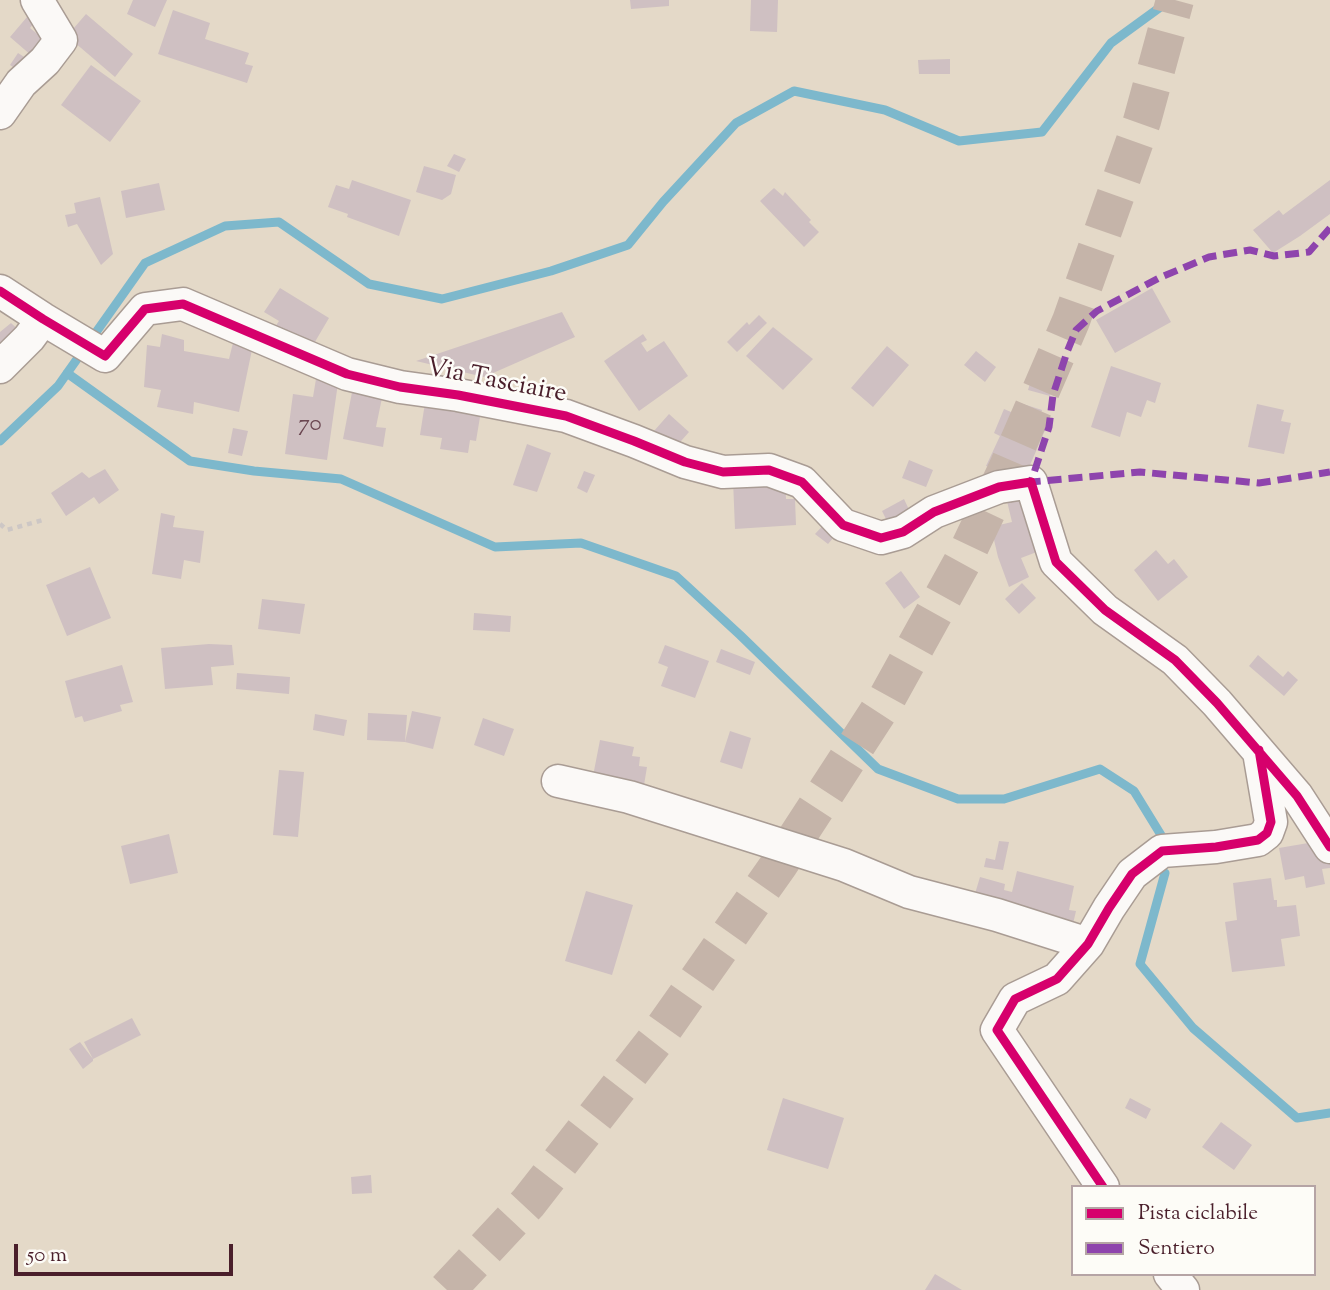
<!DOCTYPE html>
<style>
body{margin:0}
#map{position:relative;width:1330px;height:1290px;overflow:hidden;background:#e4d9c8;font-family:"Sorts Mill Goudy",serif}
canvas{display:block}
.legend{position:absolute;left:1071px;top:1185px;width:245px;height:91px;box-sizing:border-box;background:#fdfcf7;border:2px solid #b5a4a5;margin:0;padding:9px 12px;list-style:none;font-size:21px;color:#4a1f2b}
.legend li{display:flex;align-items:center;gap:14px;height:35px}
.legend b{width:35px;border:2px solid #b5a4a5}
.scale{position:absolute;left:14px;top:1244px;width:219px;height:32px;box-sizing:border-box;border:4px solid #4a1f2b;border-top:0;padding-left:9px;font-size:21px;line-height:24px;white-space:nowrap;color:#4a1f2b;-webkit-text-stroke:5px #fdfcf7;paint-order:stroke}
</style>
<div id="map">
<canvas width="1330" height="1290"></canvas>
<ul class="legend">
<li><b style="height:9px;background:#d6006c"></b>Pista ciclabile</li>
<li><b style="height:9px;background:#8e44ad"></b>Sentiero</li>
</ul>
<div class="scale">50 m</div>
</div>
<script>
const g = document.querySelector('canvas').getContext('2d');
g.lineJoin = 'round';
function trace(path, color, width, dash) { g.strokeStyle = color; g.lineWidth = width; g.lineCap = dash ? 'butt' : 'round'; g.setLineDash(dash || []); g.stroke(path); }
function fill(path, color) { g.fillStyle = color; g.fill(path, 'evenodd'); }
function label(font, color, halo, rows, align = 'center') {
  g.font = font + ' "Sorts Mill Goudy",serif'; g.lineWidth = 5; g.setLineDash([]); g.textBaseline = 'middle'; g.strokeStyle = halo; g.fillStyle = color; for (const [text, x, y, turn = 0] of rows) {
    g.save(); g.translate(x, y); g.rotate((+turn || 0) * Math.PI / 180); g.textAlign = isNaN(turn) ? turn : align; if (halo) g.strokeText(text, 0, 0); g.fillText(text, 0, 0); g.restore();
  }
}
const stream = new Path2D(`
 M 67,373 L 190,461 L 254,471 L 341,479 L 495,547 L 581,543 L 676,576 L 740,635 L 878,769 L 958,799 L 1004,799 L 1100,769 L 1134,791 L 1161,835
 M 0,441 L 58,386 L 145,263 L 225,226 L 279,222 L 369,284 L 442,299 L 551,271 L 628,245 L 663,202 L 736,123 L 794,91 L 885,110 L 959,141 L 1042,132 L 1111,43 L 1170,0
 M 1165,873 L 1140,964 L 1193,1028 L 1297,1118 L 1330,1113`);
const building = new Path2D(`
 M 133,0 L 167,0 L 155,27 L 127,14 Z
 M 630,0 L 669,0 L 669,6 L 631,9 Z
 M 751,0 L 778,0 L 777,32 L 750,31 Z
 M 173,10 L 210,23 L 205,39 L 249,53 L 245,64 L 253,66 L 247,83 L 158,54 Z
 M 86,14 L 133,54 L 115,77 L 67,36 Z
 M 27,17 L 34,23 L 30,28 L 46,41 L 32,56 L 10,37 Z
 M 18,53 L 32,62 L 23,74 L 10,65 Z
 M 950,59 L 950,74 L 919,74 L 918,60 Z
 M 91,65 L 141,101 L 110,142 L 61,105 Z
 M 454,154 L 466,159 L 459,172 L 447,166 Z
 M 424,166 L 456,175 L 451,194 L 442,200 L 416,192 Z
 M 352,180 L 411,200 L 399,236 L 347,217 L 348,214 L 328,207 L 336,185 L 349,189 Z
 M 1330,180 L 1330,214 L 1300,236 L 1273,253 L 1253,230 L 1279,210 L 1283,215 Z
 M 159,183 L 165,210 L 126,218 L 121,191 Z
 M 774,188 L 783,196 L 785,192 L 811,220 L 809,222 L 819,232 L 804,247 L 760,201 Z
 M 100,197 L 113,254 L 101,265 L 77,224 L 68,227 L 65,215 L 76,213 L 74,203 Z
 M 280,288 L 329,318 L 309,352 L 273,330 L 279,321 L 264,312 Z
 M 1152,288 L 1171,322 L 1115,353 L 1096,320 Z
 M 562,312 L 575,337 L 484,377 L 416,361 Z
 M 759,315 L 767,323 L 737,352 L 727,342 L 747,322 L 749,325 Z
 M 11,323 L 25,336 L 0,358 L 0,332 Z
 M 773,327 L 813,359 L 783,390 L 746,356 Z
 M 162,334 L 184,340 L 184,351 L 229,359 L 234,339 L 253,345 L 239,412 L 194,402 L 193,414 L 157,407 L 161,390 L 144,387 L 147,345 L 160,347 Z
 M 643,334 L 647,340 L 641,343 L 647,352 L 664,341 L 688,376 L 639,411 L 604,361 Z
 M 887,346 L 909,365 L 873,407 L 851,388 Z
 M 976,351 L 996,367 L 985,382 L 964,365 Z
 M 1037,361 L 1059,367 L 1050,396 L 1028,390 Z
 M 1111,366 L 1161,383 L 1155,403 L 1147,400 L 1141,417 L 1127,412 L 1120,437 L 1091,427 Z
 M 316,379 L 338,383 L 327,460 L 285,454 L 293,394 L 313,397 Z
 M 353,387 L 383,393 L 376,427 L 386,428 L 383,447 L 343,439 Z
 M 425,403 L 481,411 L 476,441 L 470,440 L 468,453 L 440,449 L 442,438 L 420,435 Z
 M 1020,403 L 1042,410 L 1039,421 L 1018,415 L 1046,428 L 1024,479 L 986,466 L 1000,436 L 994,433 L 1004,409 L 1018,415 Z
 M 1257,404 L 1284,410 L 1281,421 L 1291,423 L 1284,454 L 1248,447 Z
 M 669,414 L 689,432 L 674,449 L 654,431 Z
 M 233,428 L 248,431 L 242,456 L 228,453 Z
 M 527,444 L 551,453 L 537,492 L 513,485 Z
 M 909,460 L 933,470 L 926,487 L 902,478 Z
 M 105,469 L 119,490 L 99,504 L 94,497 L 66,516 L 51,493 L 82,472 L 89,478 Z
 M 584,471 L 595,475 L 587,493 L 577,488 Z
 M 785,479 L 786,499 L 795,499 L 796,525 L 735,529 L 733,480 Z
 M 1029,492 L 1042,550 L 1021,558 L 1029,577 L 1009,587 L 998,557 L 991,527 L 1012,522 L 1006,497 Z
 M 904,499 L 912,516 L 890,527 L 882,511 Z
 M 161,513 L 175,516 L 173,527 L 204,531 L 200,563 L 184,560 L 181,579 L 152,574 Z
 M 828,520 L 840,530 L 828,544 L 815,534 Z
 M 1156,550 L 1168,564 L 1174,559 L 1188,577 L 1158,601 L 1134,570 Z
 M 90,567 L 111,618 L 67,636 L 46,585 Z
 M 901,571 L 920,597 L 904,609 L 885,583 Z
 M 1022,583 L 1036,598 L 1019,614 L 1005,599 Z
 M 262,599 L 305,604 L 300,634 L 258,629 Z
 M 474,613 L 511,616 L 510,632 L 473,630 Z
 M 209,644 L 232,645 L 234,665 L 211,667 L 213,685 L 165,689 L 161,648 Z
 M 665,645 L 709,661 L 695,698 L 661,686 L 668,667 L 658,663 Z
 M 721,649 L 755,662 L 750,675 L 716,662 Z
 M 1258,655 L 1283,677 L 1288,671 L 1298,680 L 1284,696 L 1249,666 Z
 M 122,665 L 133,702 L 120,705 L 122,711 L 84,722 L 82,716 L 75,718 L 65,681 Z
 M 237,673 L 290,677 L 289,694 L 236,689 Z
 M 412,711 L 441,717 L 433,749 L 405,742 L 367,740 L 368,713 L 407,715 L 405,742 Z
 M 315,714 L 347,720 L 344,736 L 313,730 Z
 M 483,718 L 514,729 L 504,756 L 474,745 Z
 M 730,731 L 751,738 L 742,769 L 720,762 Z
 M 600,740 L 634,747 L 632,756 L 640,757 L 639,766 L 647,767 L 644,785 L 593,776 Z
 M 279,770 L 304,772 L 298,837 L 273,835 Z
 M 169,834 L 178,873 L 130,884 L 121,846 Z
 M 999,841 L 1009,842 L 1003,870 L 984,867 L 986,858 L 995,860 Z
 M 1314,842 L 1330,859 L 1330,868 L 1322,869 L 1325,884 L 1306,888 L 1304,876 L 1285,880 L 1279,848 Z
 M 1017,871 L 1074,886 L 1069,910 L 1076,911 L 1073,924 L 974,897 L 980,877 L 1005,884 L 1004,890 L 1012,892 Z
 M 1271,878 L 1274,900 L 1277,900 L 1277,907 L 1296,905 L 1300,936 L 1281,939 L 1285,966 L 1232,972 L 1225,922 L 1237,920 L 1233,883 Z
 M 586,891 L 633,905 L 612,975 L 565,961 Z
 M 132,1018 L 141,1035 L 93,1059 L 93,1061 L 83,1069 L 69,1049 L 80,1042 L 93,1059 L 84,1042 Z
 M 783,1098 L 844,1118 L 828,1169 L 767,1150 Z
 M 1130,1098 L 1151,1109 L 1146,1119 L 1125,1108 Z
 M 1221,1122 L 1252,1145 L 1234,1170 L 1202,1147 Z
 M 371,1175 L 372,1193 L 352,1194 L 351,1177 Z
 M 935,1274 L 962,1290 L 925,1290 Z`);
const highwayTunnel = new Path2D(`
 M 447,1290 L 528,1203 L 654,1042 L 780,863 L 887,698 L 966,555 L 1007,469 L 1071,321 L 1142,121 L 1175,0`);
const path = new Path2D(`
 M 0,524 L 7,530 L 43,520`);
const street = new Path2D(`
 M 0,113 L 21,83 L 45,61 L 61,40 L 37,0
 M 0,291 L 43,319 L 105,356 L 145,309 L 183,304 L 347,374 L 400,387 L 458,395 L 566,416 L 634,441 L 685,462 L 723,472 L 769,470 L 802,482 L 843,525 L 881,538 L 903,532 L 934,512 L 999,487 L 1031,482 L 1056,562 L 1105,610 L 1175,660 L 1217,703 L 1297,796 L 1330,847
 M 0,367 L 29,338 L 43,319
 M 558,781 L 629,797 L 844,865 L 909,892 L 997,915 L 1088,944
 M 1103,1187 L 997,1030 L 1015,999 L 1057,979 L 1088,944 L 1109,908 L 1132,874 L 1162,851 L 1216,847 L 1258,840 L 1267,833 L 1271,822 L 1259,752
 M 1170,1274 L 1183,1290`);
const quiet = new Path2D(`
 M 1330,228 L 1309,252 L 1274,256 L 1250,250 L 1209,257 L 1159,278 L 1097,311 L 1076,330 L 1067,352 L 1053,395 L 1049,427 L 1031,482 L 1140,472 L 1259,483 L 1330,472`);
const cycleway = new Path2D(`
 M 0,291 L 43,319 L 105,356 L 145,309 L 183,304 L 347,374 L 400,387 L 458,395 L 566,416 L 634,441 L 685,462 L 723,472 L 769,470 L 802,482 L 843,525 L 881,538 L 903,532 L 934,512 L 999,487 L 1031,482 L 1056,562 L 1105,610 L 1175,660 L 1217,703 L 1297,796 L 1330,847
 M 1103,1187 L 997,1030 L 1015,999 L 1057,979 L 1088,944 L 1109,908 L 1132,874 L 1162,851 L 1216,847 L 1258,840 L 1267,833 L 1271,822 L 1259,750`);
const numberNames = [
 ["70",310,426]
];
const streetNames = [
 ["Via Tasciaire",496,383,11]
];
trace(stream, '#7db8cc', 9);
fill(building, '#cfc0c2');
trace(highwayTunnel, '#c5b4a9', 38, [38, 19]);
trace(street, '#a99c94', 35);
trace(path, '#cdc7c5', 4.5, [5, 5]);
trace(street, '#fbf9f7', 32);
trace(quiet, '#8e44ad', 7, [14, 7]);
trace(cycleway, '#d6006c', 9);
label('23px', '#6b4751', null, numberNames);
label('26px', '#4a1f2b', '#fdfcf7', streetNames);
</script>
